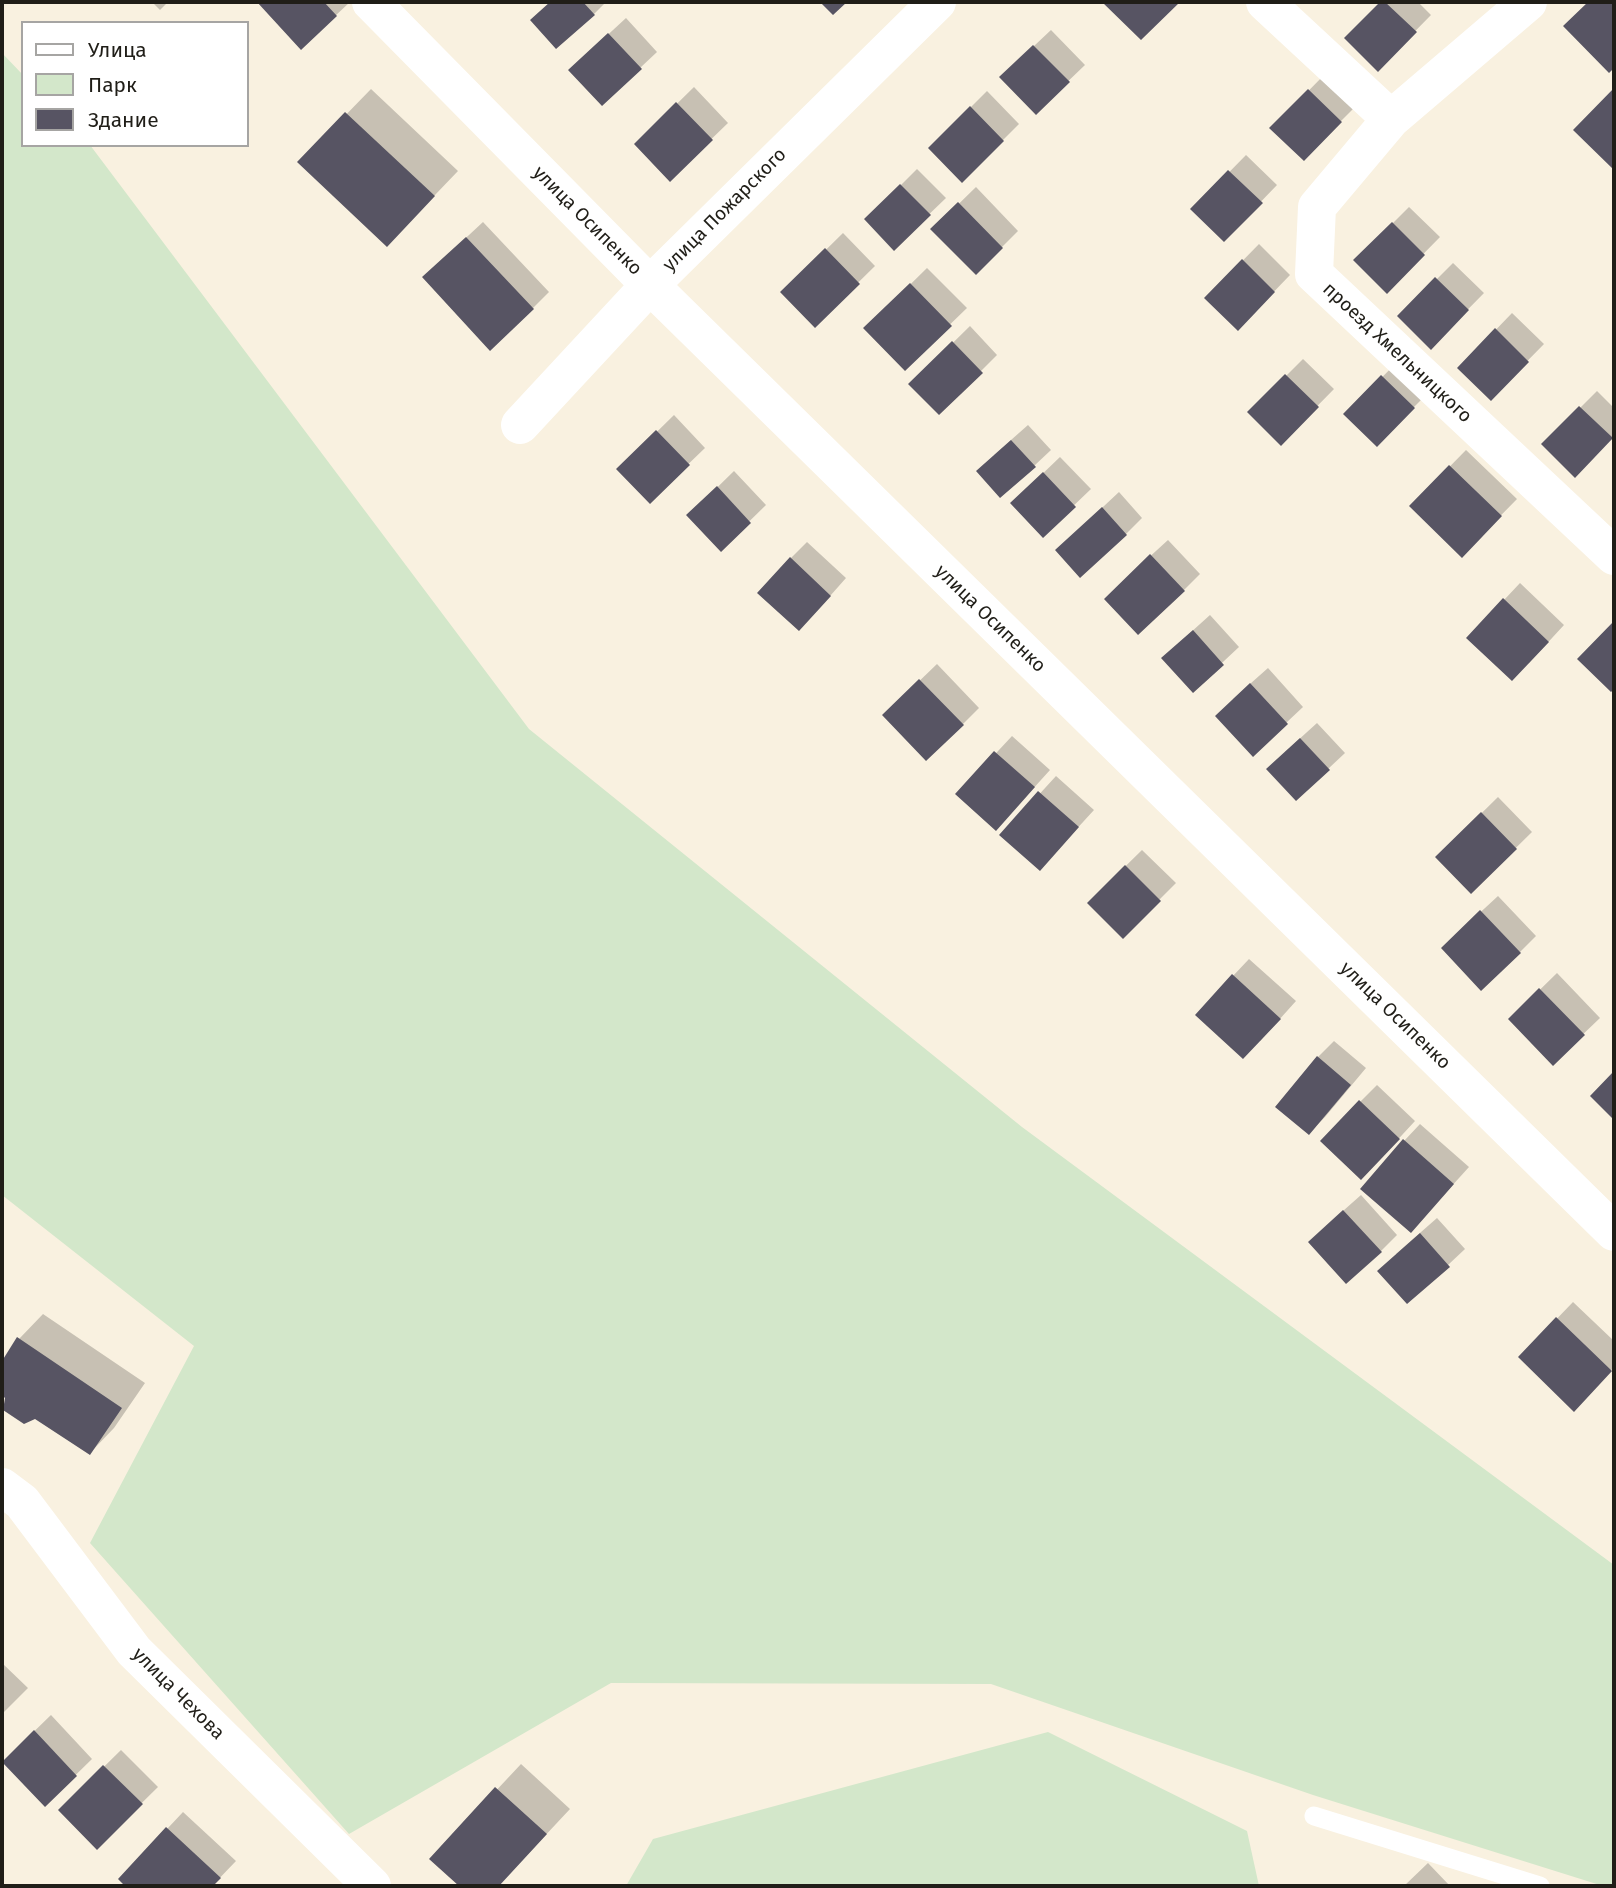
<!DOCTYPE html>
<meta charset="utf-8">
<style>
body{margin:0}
#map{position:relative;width:1616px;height:1888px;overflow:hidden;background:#f9f1e0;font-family:"Fira Sans",sans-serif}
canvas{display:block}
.frame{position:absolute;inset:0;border:4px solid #201e18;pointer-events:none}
.legend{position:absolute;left:21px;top:21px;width:228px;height:126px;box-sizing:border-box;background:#fff;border:2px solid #a6a5a3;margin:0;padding:9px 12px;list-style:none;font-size:21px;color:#201e18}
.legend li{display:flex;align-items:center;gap:14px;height:35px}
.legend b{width:35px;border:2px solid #a6a5a3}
</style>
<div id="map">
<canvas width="1616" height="1888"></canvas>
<div class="frame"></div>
<ul class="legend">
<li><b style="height:9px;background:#fff"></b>Улица</li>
<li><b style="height:19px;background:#d3e7ca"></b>Парк</li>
<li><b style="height:19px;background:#575463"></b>Здание</li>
</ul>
</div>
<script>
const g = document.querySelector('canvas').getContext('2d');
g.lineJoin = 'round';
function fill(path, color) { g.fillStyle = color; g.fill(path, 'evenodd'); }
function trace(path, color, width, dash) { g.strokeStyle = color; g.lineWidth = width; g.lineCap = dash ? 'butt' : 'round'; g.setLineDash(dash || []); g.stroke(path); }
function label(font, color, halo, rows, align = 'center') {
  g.font = font + ' "Fira Sans",sans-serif'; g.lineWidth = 7; g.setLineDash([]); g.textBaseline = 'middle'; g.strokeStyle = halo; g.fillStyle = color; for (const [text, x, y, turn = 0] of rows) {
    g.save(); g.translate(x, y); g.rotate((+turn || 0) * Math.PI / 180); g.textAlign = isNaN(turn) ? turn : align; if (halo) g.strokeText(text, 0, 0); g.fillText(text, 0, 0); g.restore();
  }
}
const green = new Path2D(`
 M 2,53 L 23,75 L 23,145 L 90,145 L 529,729 L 1022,1127 L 1614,1565 L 1614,1886 L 1603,1886 L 1313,1795 L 991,1684 L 611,1683 L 349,1834 L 90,1543 L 194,1346 L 2,1195 Z
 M 1048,1732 L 1247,1831 L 1259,1886 L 626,1886 L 653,1839 Z`);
const shadow = new Path2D(`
 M 152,2 L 168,2 L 160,10 Z
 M 259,2 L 350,2 L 301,48 Z
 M 551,2 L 606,2 L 594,14 L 549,4 Z
 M 1382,2 L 1418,2 L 1431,15 L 1378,69 L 1347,38 Z
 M 626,18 L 657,52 L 640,68 L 587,54 Z
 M 1051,30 L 1085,65 L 1036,112 L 1018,61 Z
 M 1325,74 L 1357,105 L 1304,158 L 1272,128 Z
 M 694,87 L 728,123 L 670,179 L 636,144 Z
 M 371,89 L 458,171 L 411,220 L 300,162 Z
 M 987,91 L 1019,124 L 962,181 L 930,148 Z
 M 1246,155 L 1277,185 L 1224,240 L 1193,209 Z
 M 917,169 L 946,198 L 894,248 L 866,220 Z
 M 976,187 L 1018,231 L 976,273 L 933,229 Z
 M 1409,207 L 1440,237 L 1387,291 L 1356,260 Z
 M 483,222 L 549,292 L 533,308 L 441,261 Z
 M 843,233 L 875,266 L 815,325 L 783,292 Z
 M 1259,244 L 1290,275 L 1238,329 L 1206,298 Z
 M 1453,263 L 1484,293 L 1431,347 L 1400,316 Z
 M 927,268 L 967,308 L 905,368 L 866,328 Z
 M 1512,313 L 1544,344 L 1491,398 L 1459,368 Z
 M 970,326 L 997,355 L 939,413 L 911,384 Z
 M 1303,359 L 1334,389 L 1281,443 L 1250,412 Z
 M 1399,360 L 1430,391 L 1377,444 L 1346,414 Z
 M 1597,391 L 1614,408 L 1614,435 L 1575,475 L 1544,444 Z
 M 674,415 L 705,448 L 650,501 L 619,469 Z
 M 1028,425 L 1051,450 L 1034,466 L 994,455 Z
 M 1466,450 L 1517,499 L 1462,555 L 1411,506 Z
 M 1060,457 L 1091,489 L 1043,535 L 1012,503 Z
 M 734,471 L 766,505 L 721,549 L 689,515 Z
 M 1119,492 L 1142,518 L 1126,534 L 1074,534 Z
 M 1168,540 L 1200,574 L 1184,590 L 1122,582 Z
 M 807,542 L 846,578 L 815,613 L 791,558 Z
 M 1520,583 L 1564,625 L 1529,663 L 1504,600 Z
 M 1210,615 L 1239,647 L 1193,690 L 1180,642 Z
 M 937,664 L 979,708 L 963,724 L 884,715 Z
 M 1268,668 L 1303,707 L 1253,754 L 1233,699 Z
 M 1317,723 L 1345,753 L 1328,769 L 1285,752 Z
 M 1012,736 L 1050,770 L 1012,812 L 958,794 Z
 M 1056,776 L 1094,810 L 1040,869 L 1002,835 Z
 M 1498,797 L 1532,832 L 1471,892 L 1437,857 Z
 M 1142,850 L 1176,883 L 1123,936 L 1089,902 Z
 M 1498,896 L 1536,936 L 1520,952 L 1459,932 Z
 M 1249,959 L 1296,1001 L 1260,1041 L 1197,1014 Z
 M 1557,973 L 1600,1018 L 1553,1063 L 1510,1019 Z
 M 1334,1041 L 1366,1068 L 1325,1117 L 1309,1133 L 1318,1057 Z
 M 1377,1085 L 1415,1121 L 1378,1161 L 1360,1102 Z
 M 1420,1124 L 1469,1167 L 1411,1231 L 1404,1141 Z
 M 1361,1195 L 1397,1235 L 1381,1251 L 1326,1226 Z
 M 1437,1218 L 1465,1249 L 1448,1265 L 1396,1254 Z
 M 1573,1302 L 1614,1341 L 1614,1367 L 1574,1409 L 1520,1357 Z
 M 43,1314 L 145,1383 L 114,1428 L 90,1453 L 2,1393 L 2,1364 L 19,1339 Z
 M 2,1663 L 28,1688 L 2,1714 Z
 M 51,1715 L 92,1759 L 45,1805 L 20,1745 Z
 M 121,1750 L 158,1787 L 97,1847 L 60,1810 Z
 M 521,1764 L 570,1809 L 498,1886 L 462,1886 L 432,1859 Z
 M 183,1812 L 236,1861 L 212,1886 L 128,1886 L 120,1879 Z
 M 1428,1863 L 1450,1886 L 1404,1886 Z`);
const building = new Path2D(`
 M 257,2 L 324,2 L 337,16 L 301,50 Z
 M 550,2 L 583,2 L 595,15 L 556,49 L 530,20 Z
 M 820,2 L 847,2 L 833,15 Z
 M 1102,2 L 1180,2 L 1141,40 Z
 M 1380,2 L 1385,2 L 1417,32 L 1378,72 L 1344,38 Z
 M 1588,2 L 1614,2 L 1614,68 L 1609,73 L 1563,26 Z
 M 608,33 L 642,69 L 602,106 L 568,70 Z
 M 1033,45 L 1070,82 L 1036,115 L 999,77 Z
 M 1614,88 L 1614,170 L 1573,130 Z
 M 1308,89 L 1342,122 L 1304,161 L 1269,128 Z
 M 676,102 L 713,140 L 670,182 L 634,144 Z
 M 970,106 L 1004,141 L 962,183 L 928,148 Z
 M 345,112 L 435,196 L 387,247 L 297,162 Z
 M 1228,170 L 1263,203 L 1224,242 L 1190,209 Z
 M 900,184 L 931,215 L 894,251 L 864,219 Z
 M 958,202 L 1003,248 L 976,275 L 930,229 Z
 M 1392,222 L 1425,255 L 1387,294 L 1353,260 Z
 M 466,237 L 534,309 L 490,351 L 422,277 Z
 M 825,248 L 860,284 L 815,328 L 780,292 Z
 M 1242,259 L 1275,292 L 1238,331 L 1204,298 Z
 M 1435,277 L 1469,310 L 1431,350 L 1397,316 Z
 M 910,283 L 952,326 L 905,371 L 863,328 Z
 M 1495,328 L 1529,362 L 1491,401 L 1457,368 Z
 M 952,341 L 983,373 L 939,415 L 908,384 Z
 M 1285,374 L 1319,407 L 1281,446 L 1247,412 Z
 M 1381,375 L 1415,408 L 1377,447 L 1343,414 Z
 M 1579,406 L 1613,438 L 1575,478 L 1541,444 Z
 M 656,430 L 690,465 L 650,504 L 616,469 Z
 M 1011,440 L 1036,467 L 1000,498 L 976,471 Z
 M 1449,465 L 1502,516 L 1462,558 L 1409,506 Z
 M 1043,472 L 1076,507 L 1043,538 L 1010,503 Z
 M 717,486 L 751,523 L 721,552 L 686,515 Z
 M 1102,507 L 1127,535 L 1080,578 L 1055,550 Z
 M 1150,554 L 1185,591 L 1138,635 L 1104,599 Z
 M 790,557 L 831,596 L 799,631 L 757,593 Z
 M 1503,598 L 1549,642 L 1512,681 L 1466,638 Z
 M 1614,621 L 1614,689 L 1611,692 L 1577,659 Z
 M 1193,630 L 1224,665 L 1193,693 L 1161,658 Z
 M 919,679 L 964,725 L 926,761 L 882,715 Z
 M 1250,683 L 1288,724 L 1253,757 L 1215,716 Z
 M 1300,738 L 1330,770 L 1296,801 L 1266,769 Z
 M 994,751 L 1035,787 L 996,831 L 955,794 Z
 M 1038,791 L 1079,827 L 1040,871 L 999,835 Z
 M 1481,812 L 1517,849 L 1471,894 L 1435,857 Z
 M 1125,865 L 1161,901 L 1123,939 L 1087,903 Z
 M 1480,910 L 1521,953 L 1481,991 L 1441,948 Z
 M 1232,974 L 1281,1019 L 1243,1059 L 1195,1015 Z
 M 1539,988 L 1585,1035 L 1553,1066 L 1508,1019 Z
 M 1317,1056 L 1351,1085 L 1309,1135 L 1275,1107 Z
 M 1614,1071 L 1614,1120 L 1590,1096 Z
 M 1359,1100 L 1400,1139 L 1361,1180 L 1320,1141 Z
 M 1403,1139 L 1454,1184 L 1411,1233 L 1360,1189 Z
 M 1343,1210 L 1382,1252 L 1346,1284 L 1308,1242 Z
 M 1420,1233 L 1450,1267 L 1407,1304 L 1377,1271 Z
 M 1556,1317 L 1612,1371 L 1574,1412 L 1518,1357 Z
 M 17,1337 L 122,1408 L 90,1455 L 35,1419 L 24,1424 L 3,1410 L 5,1398 L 2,1395 L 2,1361 Z
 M 34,1730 L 77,1776 L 45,1807 L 2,1762 Z
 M 103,1765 L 143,1804 L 97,1850 L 58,1810 Z
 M 495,1787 L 547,1834 L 499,1886 L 459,1886 L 429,1859 Z
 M 166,1827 L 221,1878 L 213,1886 L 125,1886 L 118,1879 Z`);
const service = new Path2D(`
 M 1314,1816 L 1540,1886`);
const minor = new Path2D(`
 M 1265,2 L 1391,119 L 1528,2
 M 1391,119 L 1317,207 L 1314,274 L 1614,556
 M 520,425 L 650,285 L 937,2
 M 2,1487 L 22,1502 L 134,1651 L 372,1886`);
const tertiary = new Path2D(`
 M 371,2 L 650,285 L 1614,1232`);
const streetNames = [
 ["улица Пожарского",725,210,-45],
 ["улица Осипенко",587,221,45],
 ["проезд Хмельницкого",1397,353,43],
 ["улица Осипенко",990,619,44],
 ["улица Осипенко",1395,1016,44],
 ["улица Чехова",178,1694,45]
];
fill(green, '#d3e7ca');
fill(shadow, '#0003');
fill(building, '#575463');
trace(service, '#fff', 19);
trace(minor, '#fff', 38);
trace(tertiary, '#fff', 38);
label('19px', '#201e18', '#fff', streetNames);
</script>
